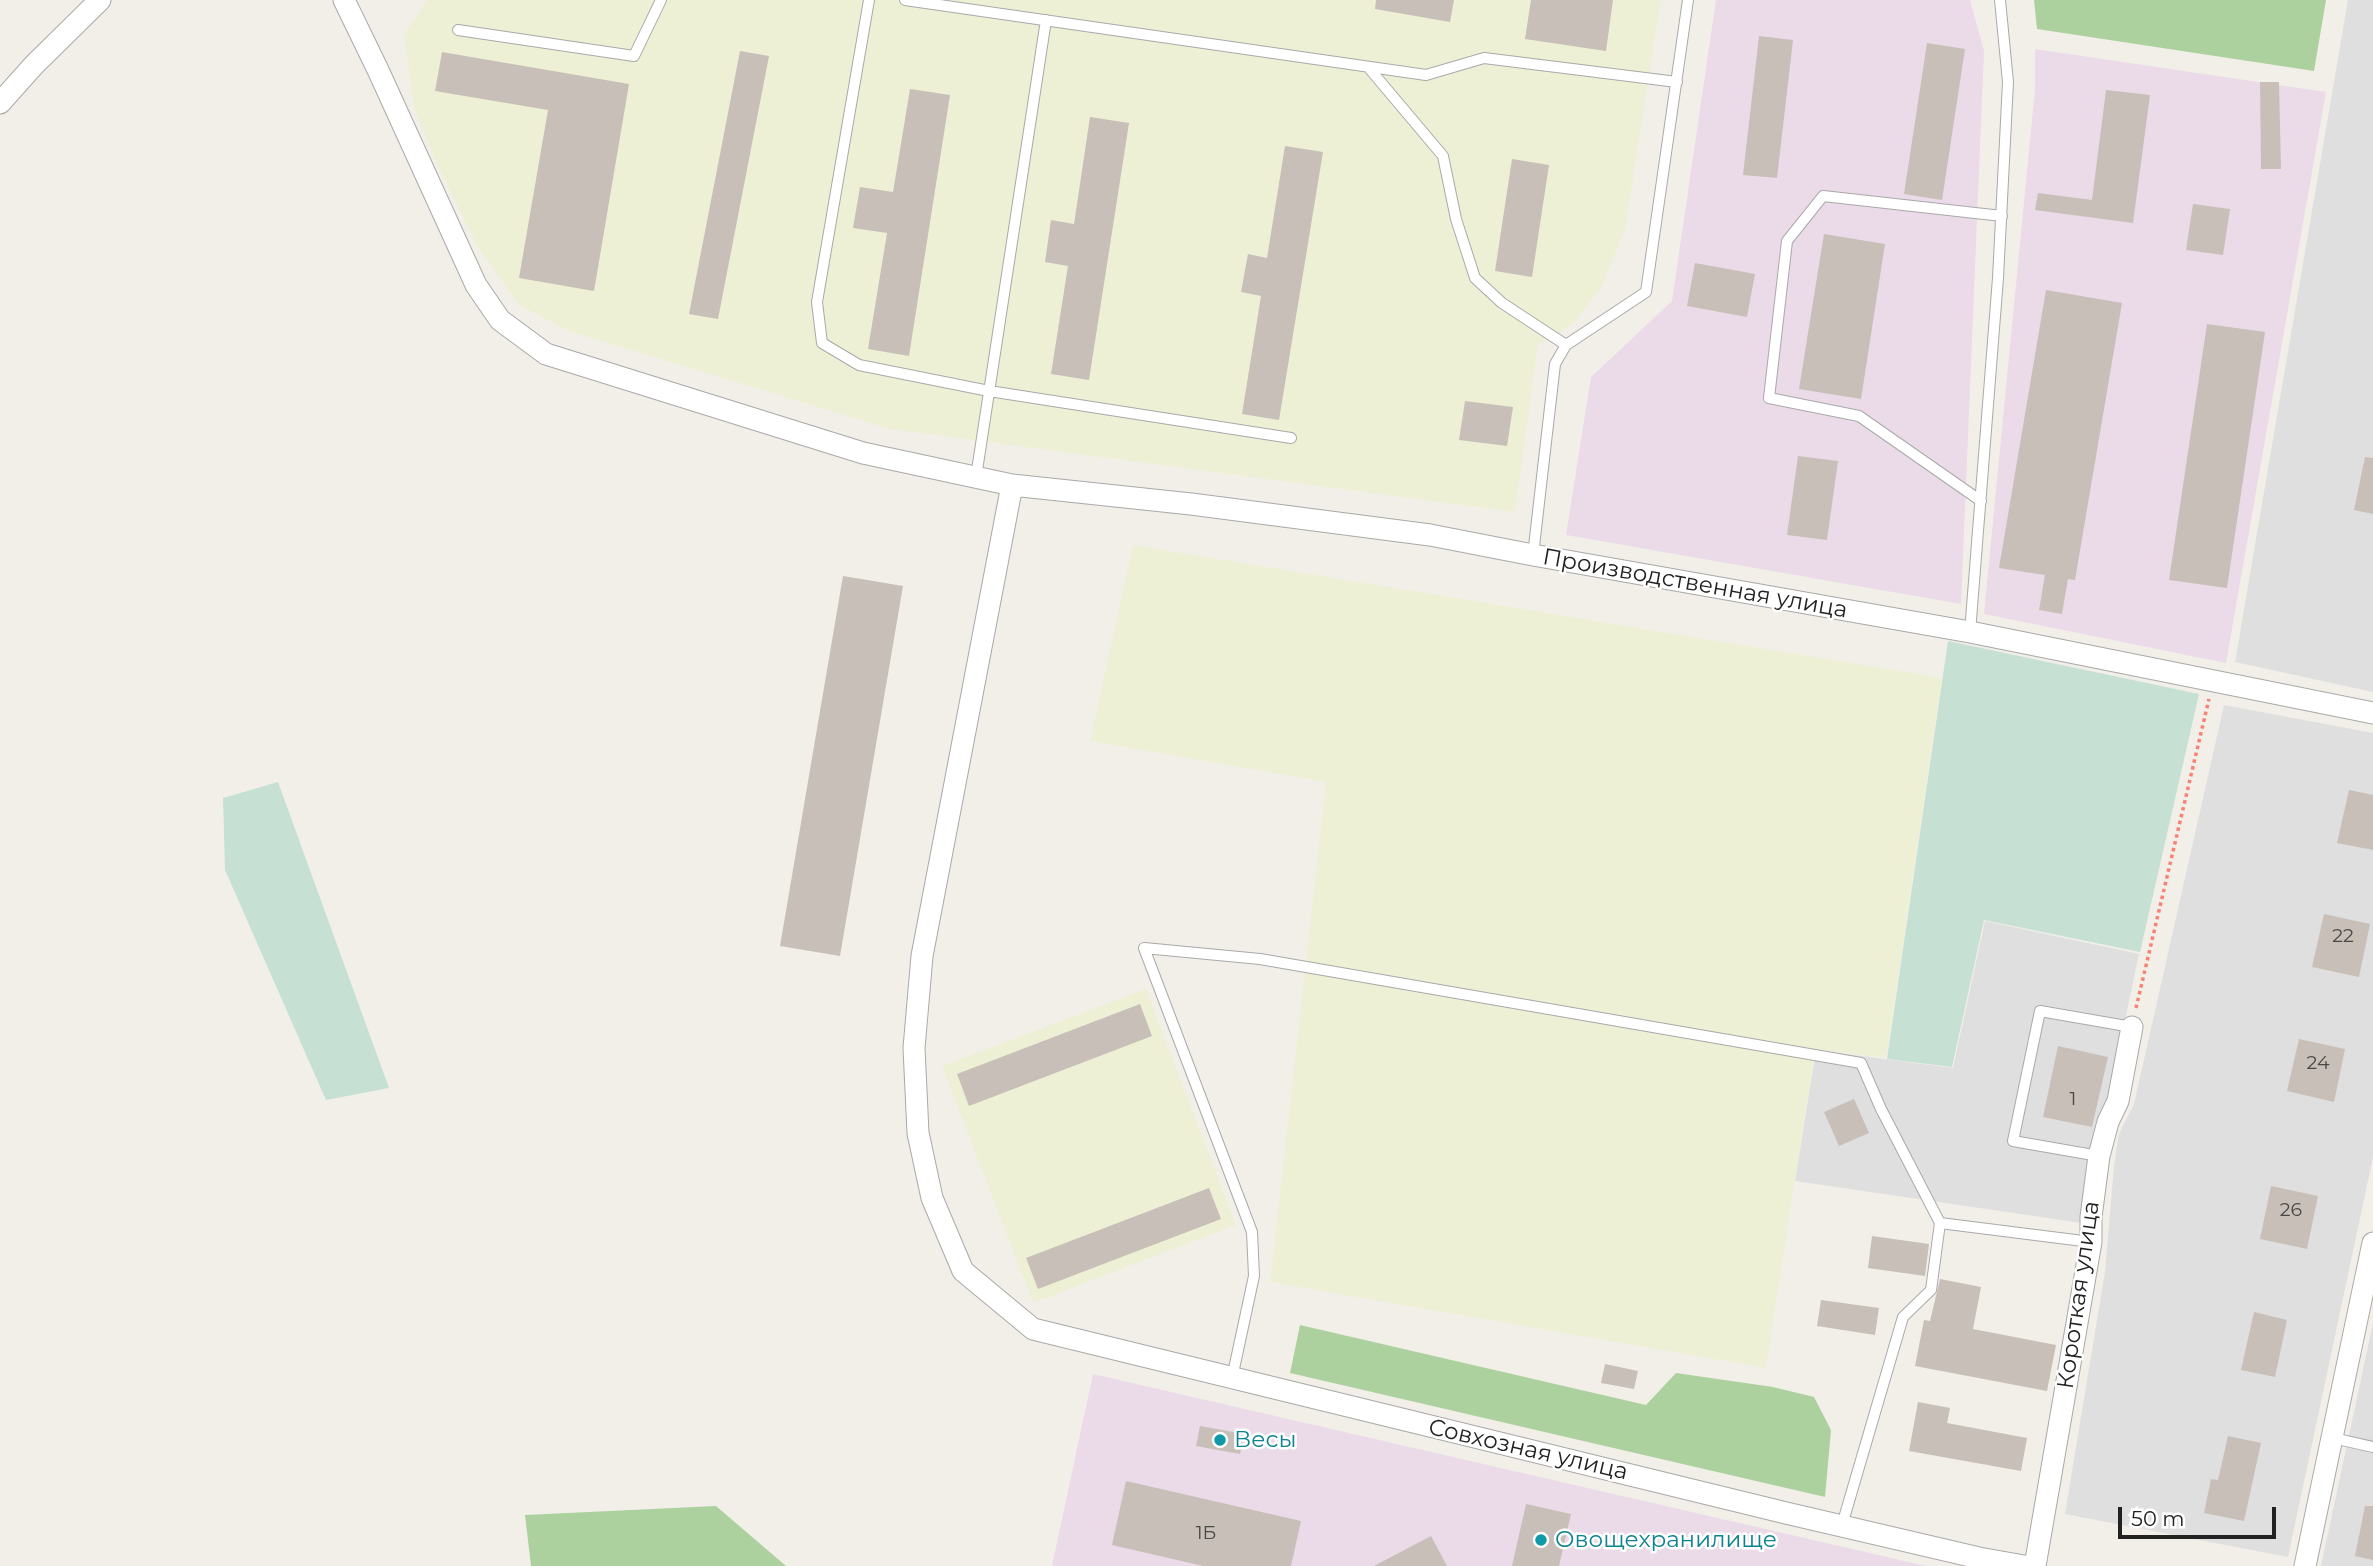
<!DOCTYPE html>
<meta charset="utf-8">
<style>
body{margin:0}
#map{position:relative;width:2373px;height:1566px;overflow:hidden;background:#f2efe9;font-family:Montserrat,sans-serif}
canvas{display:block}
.scale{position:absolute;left:2118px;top:1507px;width:158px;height:32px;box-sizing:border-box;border:4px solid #222;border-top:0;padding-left:9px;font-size:21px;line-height:24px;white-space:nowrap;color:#222;-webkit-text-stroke:5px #fff;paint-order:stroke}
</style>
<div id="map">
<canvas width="2373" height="1566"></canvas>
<div class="scale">50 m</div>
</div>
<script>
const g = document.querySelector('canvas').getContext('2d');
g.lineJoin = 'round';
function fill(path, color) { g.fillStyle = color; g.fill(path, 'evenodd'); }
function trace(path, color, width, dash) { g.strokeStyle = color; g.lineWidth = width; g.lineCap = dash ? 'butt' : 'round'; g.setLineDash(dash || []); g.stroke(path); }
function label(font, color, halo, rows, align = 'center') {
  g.font = font + ' Montserrat,sans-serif'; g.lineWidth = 5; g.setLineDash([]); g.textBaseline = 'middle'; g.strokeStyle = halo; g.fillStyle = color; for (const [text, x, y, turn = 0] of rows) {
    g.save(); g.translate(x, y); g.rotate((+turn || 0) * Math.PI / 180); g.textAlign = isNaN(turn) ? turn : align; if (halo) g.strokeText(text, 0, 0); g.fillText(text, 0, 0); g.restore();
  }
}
const residential = new Path2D(`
 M 2348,0 L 2373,0 L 2373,692 L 2235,662 Z
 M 2224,705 L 2373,733 L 2373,1157 L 2288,1557 L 2065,1514 L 2105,1272 L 2114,1166 L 2119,1134 L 2134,1104 Z
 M 1985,921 L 2139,954 L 2082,1223 L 1795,1181 L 1816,1050 L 1953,1068 Z
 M 2373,1323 L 2373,1566 L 2321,1566 Z`);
const industrial = new Path2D(`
 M 1716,0 L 1970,0 L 1984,51 L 1961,604 L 1566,535 L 1591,377 L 1672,301 Z
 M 2035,49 L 2326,92 L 2226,663 L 1984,614 L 2035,89 Z
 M 1093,1374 L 1926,1566 L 1052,1566 Z`);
const farmland = new Path2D(`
 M 427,0 L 1661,0 L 1625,229 L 1602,286 L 1574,323 L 1538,345 L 1515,512 L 890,429 L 569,331 L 519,305 L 477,246 L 439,168 L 414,108 L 404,34 Z
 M 1133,545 L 1942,678 L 1886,1058 L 1815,1049 L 1766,1368 L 1270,1282 L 1326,782 L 1090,741 Z
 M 1146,989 L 1236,1225 L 1033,1303 L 942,1066 Z`);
const forest = new Path2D(`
 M 2034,0 L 2326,0 L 2314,71 L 2037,29 Z
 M 1300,1325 L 1646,1405 L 1676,1373 L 1773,1387 L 1814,1397 L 1831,1430 L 1825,1497 L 1290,1373 Z
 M 716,1506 L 786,1566 L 531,1566 L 525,1515 Z`);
const wetland = new Path2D(`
 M 1948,641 L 2199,694 L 2140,952 L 1984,920 L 1952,1067 L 1887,1059 Z
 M 278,782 L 389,1088 L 326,1100 L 225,870 L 223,798 Z`);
const building = new Path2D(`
 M 1376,0 L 1454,0 L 1450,22 L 1375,9 Z
 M 1531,0 L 1613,0 L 1606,51 L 1525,39 Z
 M 1759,36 L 1793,40 L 1777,178 L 1743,175 Z
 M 1927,43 L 1965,49 L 1942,200 L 1904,194 Z
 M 740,51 L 769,56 L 718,319 L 689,314 Z
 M 442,52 L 629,84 L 594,291 L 519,278 L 548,110 L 435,91 Z
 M 2260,82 L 2279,82 L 2281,169 L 2261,169 Z
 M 910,89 L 950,95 L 909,356 L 868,349 L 887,233 L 853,228 L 860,187 L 893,192 Z
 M 2106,90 L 2150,95 L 2133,223 L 2035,210 L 2038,193 L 2092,200 Z
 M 1090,117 L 1129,123 L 1089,380 L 1051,374 L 1068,266 L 1045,262 L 1051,220 L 1074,224 Z
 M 1285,146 L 1323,152 L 1279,420 L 1242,414 L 1261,296 L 1241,292 L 1248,254 L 1267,258 Z
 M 1512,159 L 1549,165 L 1532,277 L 1495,271 Z
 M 2193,204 L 2230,209 L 2223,255 L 2186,250 Z
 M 1824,234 L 1885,244 L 1861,399 L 1799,389 Z
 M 1695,263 L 1755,274 L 1747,317 L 1687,306 Z
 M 2046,290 L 2122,303 L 2075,580 L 2068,579 L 2062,614 L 2039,610 L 2045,575 L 1999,568 Z
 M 2207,324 L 2265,332 L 2227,588 L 2169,580 Z
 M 1465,401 L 1513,407 L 1507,446 L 1459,440 Z
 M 1798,456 L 1838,461 L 1827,540 L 1787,535 Z
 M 2365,457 L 2373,458 L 2373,514 L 2354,510 Z
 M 843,576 L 903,586 L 840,956 L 780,946 Z
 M 2349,790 L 2373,795 L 2373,850 L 2337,843 Z
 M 2324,914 L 2370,924 L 2359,977 L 2312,967 Z
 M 1140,1004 L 1152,1036 L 969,1106 L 957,1074 Z
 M 2299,1039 L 2345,1049 L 2334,1102 L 2287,1091 Z
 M 2058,1046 L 2108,1057 L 2092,1127 L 2043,1117 Z
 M 1854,1099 L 1869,1133 L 1839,1146 L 1824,1112 Z
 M 2271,1186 L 2318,1196 L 2307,1249 L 2260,1239 Z
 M 1209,1188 L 1221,1219 L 1038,1289 L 1026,1258 Z
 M 1872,1236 L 1929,1244 L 1925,1276 L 1868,1268 Z
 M 1940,1279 L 1981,1287 L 1973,1329 L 2056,1345 L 2047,1391 L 1915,1366 L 1924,1320 L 1930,1321 Z
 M 1821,1300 L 1879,1308 L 1875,1335 L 1817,1326 Z
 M 2254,1312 L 2287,1320 L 2275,1377 L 2241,1370 Z
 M 1605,1364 L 1638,1371 L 1634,1389 L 1601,1383 Z
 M 1918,1402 L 1950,1408 L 1947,1423 L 2027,1438 L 2021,1471 L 1909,1451 Z
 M 1200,1426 L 1244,1434 L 1240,1454 L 1196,1446 Z
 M 2228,1436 L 2261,1443 L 2244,1521 L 2204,1513 L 2211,1479 L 2218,1480 Z
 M 1126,1481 L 1301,1521 L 1291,1566 L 1203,1566 L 1112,1545 Z
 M 1526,1504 L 1571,1514 L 1559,1566 L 1512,1566 Z
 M 2365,1506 L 2373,1506 L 2373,1560 L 2355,1556 Z
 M 1431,1536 L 1447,1566 L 1374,1566 Z`);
const path = new Path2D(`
 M 2136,1008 L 2209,699`);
const lane = new Path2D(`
 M 869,0 L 817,302 L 822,343 L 859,365 L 989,391 L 1291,438
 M 905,0 L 1426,75 L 1484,58 L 1677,82
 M 458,30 L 634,56 L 661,0
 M 1368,67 L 1443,156 L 1456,219 L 1475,278 L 1502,303 L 1566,345
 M 976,477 L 1046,20
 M 1981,501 L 1859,416 L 1769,398 L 1787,241 L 1823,196 L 2002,216
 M 1533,555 L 1555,364 L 1566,345 L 1646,292 L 1688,0
 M 1970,632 L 1998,278 L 2008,82 L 2000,0
 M 2099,1156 L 2013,1141 L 2040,1011 L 2132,1027
 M 1232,1378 L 1254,1276 L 1252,1232 L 1144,948 L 1260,959 L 1861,1063 L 1881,1109 L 1940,1223
 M 2333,1438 L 2373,1447
 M 1842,1525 L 1903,1317 L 1931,1290 L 1940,1223 L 2091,1242`);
const street = new Path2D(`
 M 344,0 L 378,70 L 476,285 L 500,320 L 546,354 L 863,453 L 1012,485 L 922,956 L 914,1048 L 918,1133 L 932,1198 L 963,1271 L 1033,1329 L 1786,1513 L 1979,1558 L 2024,1566
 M 0,103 L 34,65 L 100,0
 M 1012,485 L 1191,504 L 1430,535 L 1533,555 L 1970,632 L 2373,713
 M 2035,1566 L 2091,1242 L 2091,1217 L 2099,1156 L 2108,1122 L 2118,1101 L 2132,1027
 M 2305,1566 L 2373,1243`);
const markers = [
 [1220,1440,7,"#0f9aa8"],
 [1541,1540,7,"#0f9aa8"]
];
const numberNames = [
 ["22",2343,936],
 ["24",2318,1063],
 ["1",2073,1099],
 ["26",2291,1210],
 ["1Б",1206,1533]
];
const streetNames = [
 ["Производственная улица",1695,584,10],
 ["Короткая улица",2079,1295,-82],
 ["Совхозная улица",1528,1450,13]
];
const cultureNames = [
 ["Весы",1234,1440],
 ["Овощехранилище",1555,1540]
];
fill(residential, '#e0dfdf');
fill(industrial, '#ebdbe8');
fill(farmland, '#eef0d5');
fill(forest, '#add19e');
fill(wetland, '#c6e0d4');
fill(building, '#c7bfb8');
trace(lane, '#a9a9a9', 12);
trace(street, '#a9a9a9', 23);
trace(path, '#fa8072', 3.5, [3.5, 3.5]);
trace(lane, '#fff', 10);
trace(street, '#fff', 21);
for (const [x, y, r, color] of markers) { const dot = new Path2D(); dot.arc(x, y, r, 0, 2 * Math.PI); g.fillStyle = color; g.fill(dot); trace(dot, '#fff', 2.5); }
label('19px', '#4b4948', null, numberNames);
label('23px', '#222', '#fff', streetNames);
label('23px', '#0d838f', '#fff', cultureNames, 'left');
</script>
